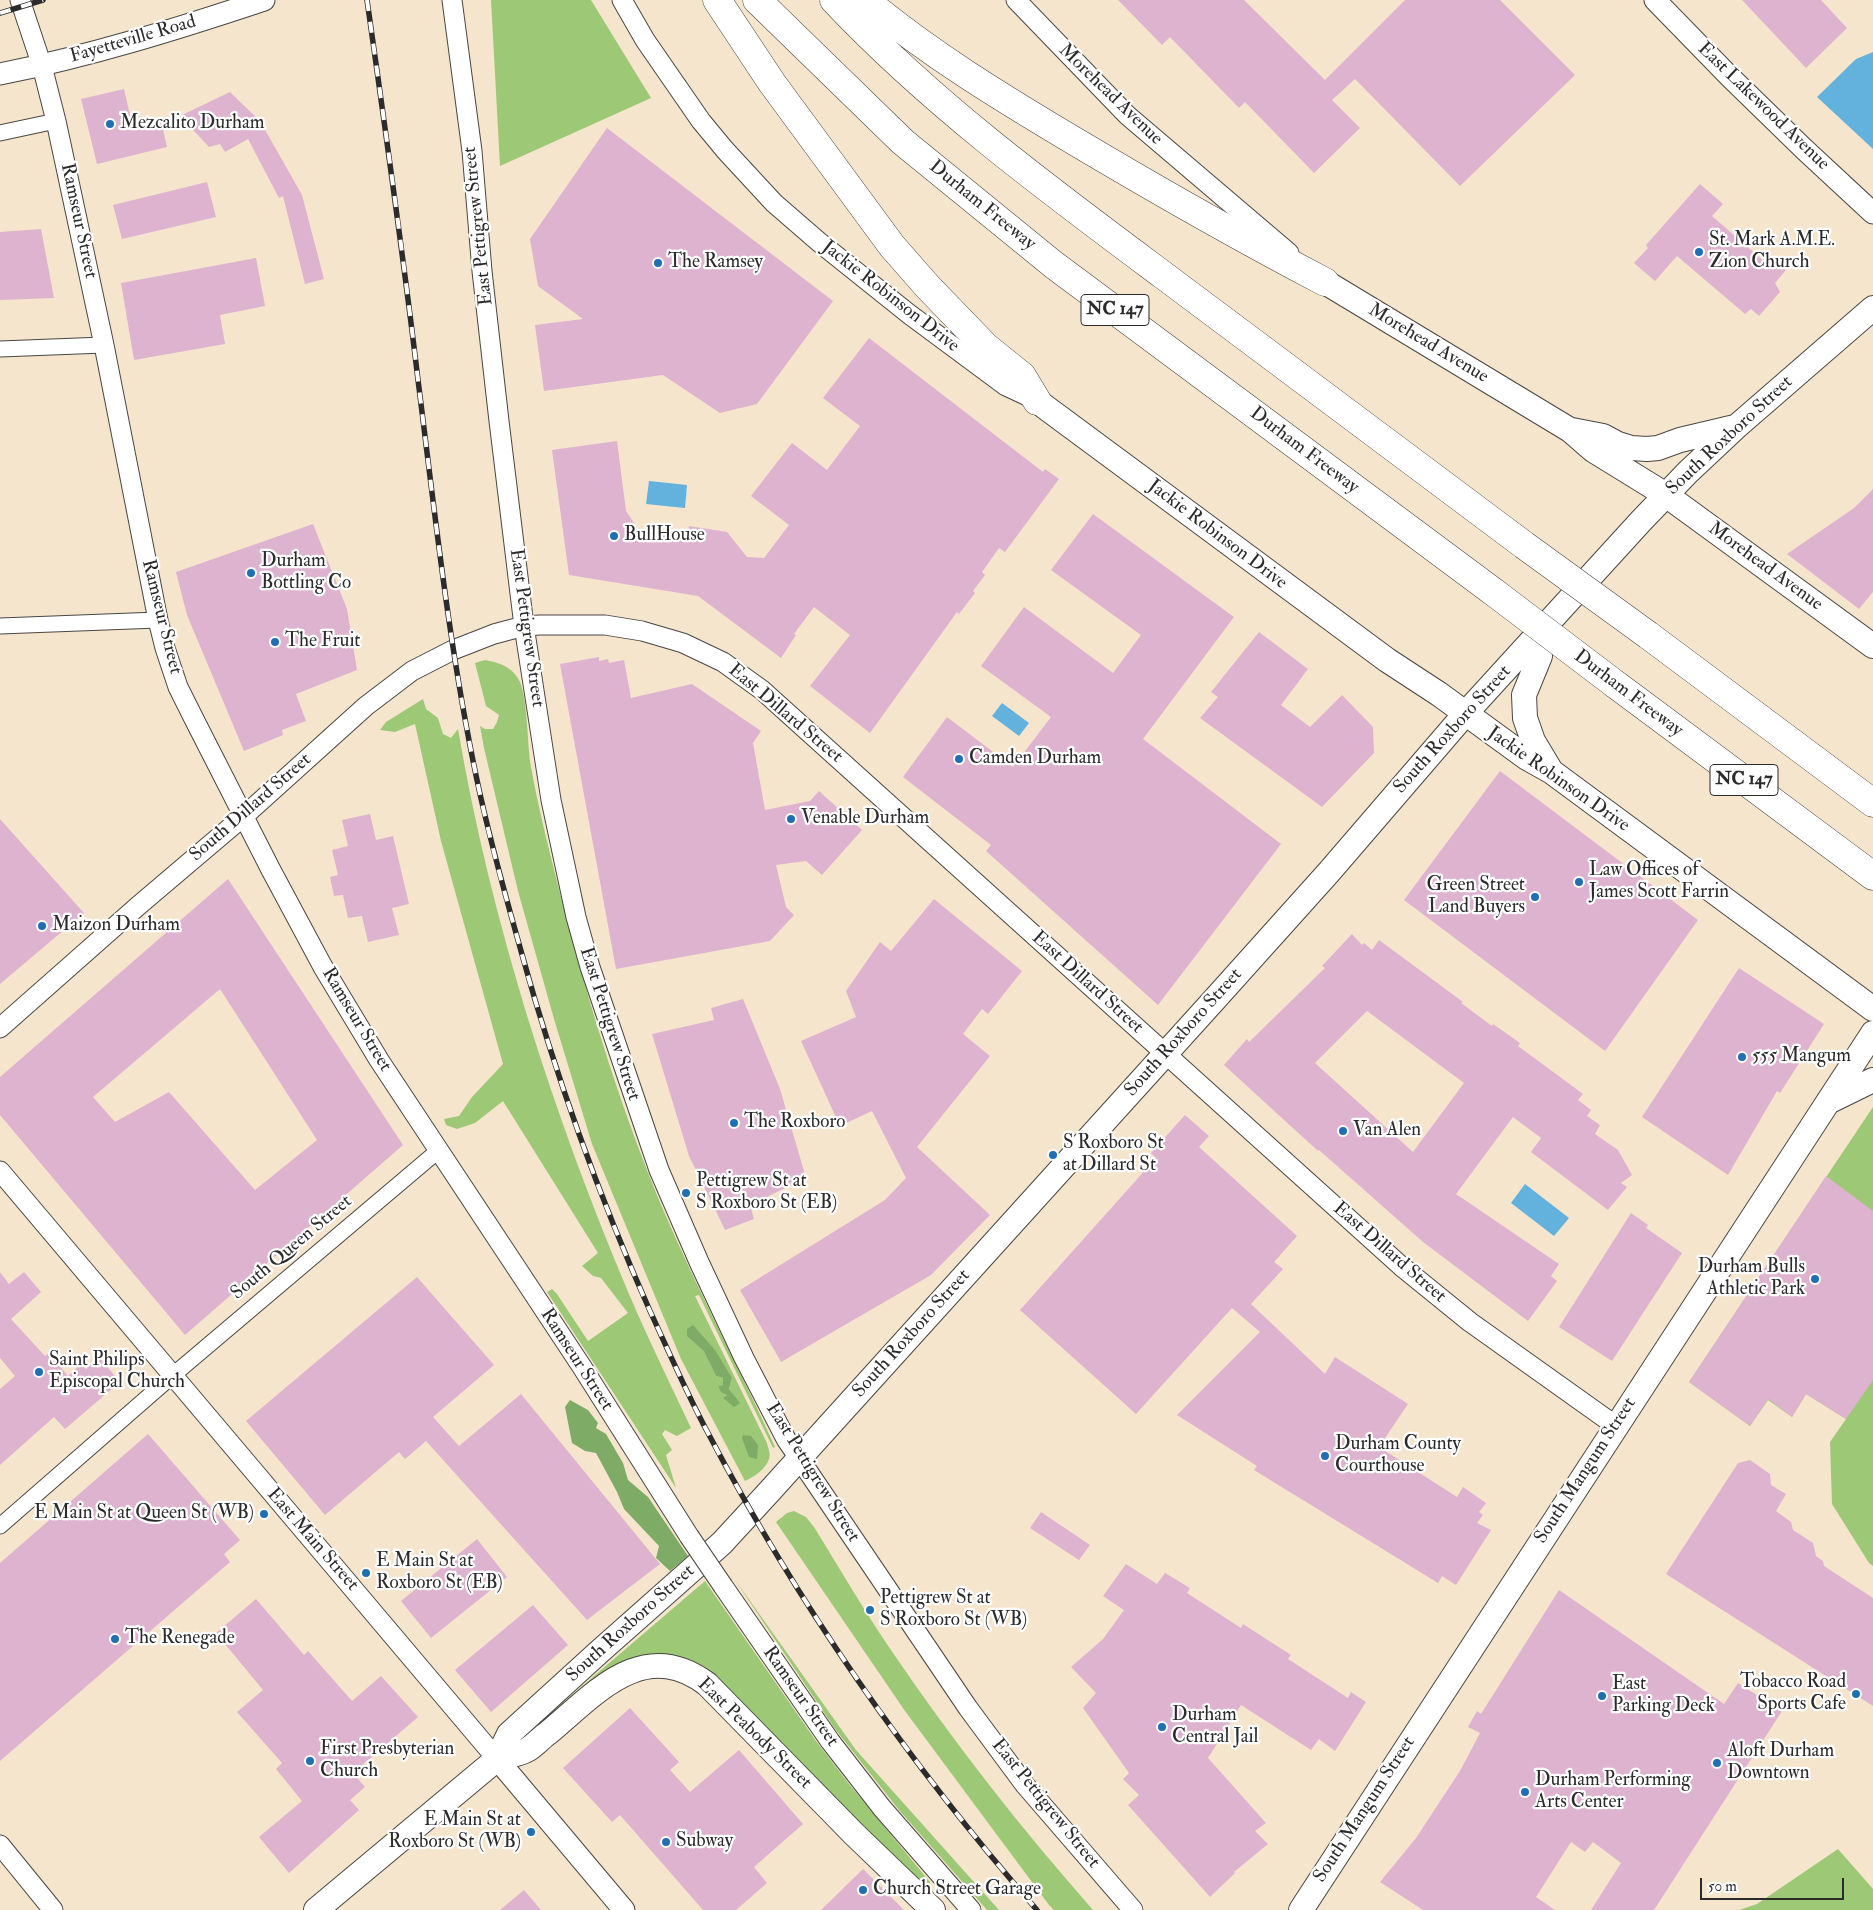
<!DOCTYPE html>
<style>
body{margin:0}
#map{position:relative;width:1873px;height:1910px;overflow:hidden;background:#f5e5cd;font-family:"IM FELL Double Pica",serif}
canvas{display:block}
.scale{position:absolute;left:1700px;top:1878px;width:144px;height:22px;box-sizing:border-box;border:2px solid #2b2b2b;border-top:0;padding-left:6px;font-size:15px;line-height:18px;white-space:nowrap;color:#2b2b2b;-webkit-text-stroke:4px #fff;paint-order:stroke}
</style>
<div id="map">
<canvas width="1873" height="1910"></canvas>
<div class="scale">50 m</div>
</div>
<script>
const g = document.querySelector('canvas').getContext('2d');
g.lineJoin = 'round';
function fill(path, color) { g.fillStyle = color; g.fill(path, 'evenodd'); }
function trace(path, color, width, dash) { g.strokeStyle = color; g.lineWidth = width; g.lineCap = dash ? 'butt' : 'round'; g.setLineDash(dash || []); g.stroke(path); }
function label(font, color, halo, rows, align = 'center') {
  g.font = font + ' "IM FELL Double Pica",serif'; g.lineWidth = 4.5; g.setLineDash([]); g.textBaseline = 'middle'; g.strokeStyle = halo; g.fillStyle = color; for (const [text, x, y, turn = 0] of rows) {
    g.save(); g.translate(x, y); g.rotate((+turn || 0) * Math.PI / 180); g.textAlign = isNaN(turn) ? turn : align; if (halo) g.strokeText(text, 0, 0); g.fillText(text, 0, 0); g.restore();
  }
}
const green = new Path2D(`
 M 491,0 L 591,0 L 651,98 L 500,166 Z
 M 485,660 C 500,663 513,667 520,682 C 528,702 527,744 531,767 C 539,812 551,857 562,901 C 590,1008 622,1113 665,1214 C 699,1293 740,1369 775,1447 L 773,1448 L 699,1295 L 695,1296 L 767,1443 C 768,1448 771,1454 769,1459 C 766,1469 754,1477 745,1481 L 681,1359 L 592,1144 L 554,1019 L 518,891 L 484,748 L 480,726 L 485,729 L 493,729 L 497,722 L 499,715 L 486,706 L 475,663 ZM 703,1350 L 732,1378 L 729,1389 L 732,1393 L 723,1398 L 727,1395 L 718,1386 L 724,1385 L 723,1378 L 716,1376 Z
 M 423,699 L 426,709 L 438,718 L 443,734 L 451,738 L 458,729 C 491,922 553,1114 629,1294 C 648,1339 670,1383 691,1428 L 677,1436 L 665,1430 L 662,1434 L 672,1450 L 666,1455 L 676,1488 L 547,1292 L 552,1289 L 557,1294 L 588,1341 L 628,1313 L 601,1278 L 593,1276 L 582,1266 L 598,1253 L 503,1101 L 475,1123 L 457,1129 L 446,1125 L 444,1119 L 459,1116 L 472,1097 L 503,1064 L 441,841 L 415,724 L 395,732 L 380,730 L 386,722 Z
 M 1873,1107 L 1873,1566 L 1869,1563 L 1832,1504 L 1830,1442 L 1846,1419 L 1806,1394 L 1792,1417 L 1768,1400 L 1750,1426 L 1689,1382 Z
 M 794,1511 L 806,1517 L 814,1527 C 840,1569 865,1612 893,1653 C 954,1743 1021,1828 1093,1910 L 1054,1910 L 1049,1905 L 905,1711 L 776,1522 L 787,1513 Z
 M 733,1577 L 856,1750 L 999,1910 L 987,1910 L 899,1810 L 835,1729 Z
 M 705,1581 L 816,1741 L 849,1784 L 930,1882 L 930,1888 L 924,1886 L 785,1748 L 724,1684 L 705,1667 L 689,1659 L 673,1656 L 649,1655 L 627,1660 L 611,1668 L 524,1736 Z
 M 1838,1849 L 1873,1889 L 1873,1910 L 1739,1910 L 1757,1904 Z`);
const forest = new Path2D(`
 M 693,1325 L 715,1350 L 732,1378 L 729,1389 L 740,1403 L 734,1407 L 723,1398 L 727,1395 L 721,1392 L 718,1386 L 723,1385 L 723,1378 L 716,1376 L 703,1350 L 687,1336 L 687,1329 Z
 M 570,1400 L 588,1410 L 598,1423 L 596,1428 L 606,1434 L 623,1463 L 628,1480 L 648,1497 L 688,1556 L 670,1571 L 656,1558 L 659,1546 L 624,1509 L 617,1492 L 596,1453 L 585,1451 L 572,1443 L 565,1407 Z
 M 743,1435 L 751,1436 L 758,1445 L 757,1459 L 749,1457 L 742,1438 Z`);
const water = new Path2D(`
 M 1873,52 L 1873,149 L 1817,97 L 1856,59 Z
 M 649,481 L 687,485 L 685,508 L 646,504 Z
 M 1002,703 L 1029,723 L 1019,736 L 992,716 Z
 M 1525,1184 L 1569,1218 L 1554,1236 L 1511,1203 Z`);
const building = new Path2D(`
 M 1118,0 L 1244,0 L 1325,80 L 1405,0 L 1500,0 L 1575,75 L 1460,186 L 1355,79 L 1332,100 L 1360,128 L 1314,173 L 1245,102 L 1239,108 L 1170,37 L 1162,45 Z
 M 1742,0 L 1821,0 L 1847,28 L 1806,68 Z
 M 124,89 L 133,128 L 161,121 L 167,147 L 97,164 L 81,99 Z
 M 230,92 L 260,121 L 302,195 L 324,279 L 305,284 L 283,196 L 279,198 L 248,139 L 225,152 L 220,144 L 209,147 L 180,116 Z
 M 607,128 L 833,301 L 757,404 L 720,413 L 663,375 L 544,391 L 535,325 L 583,319 L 538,286 L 530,239 Z
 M 207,182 L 216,217 L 122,239 L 113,205 Z
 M 1700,184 L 1723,204 L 1712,216 L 1766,263 L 1771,257 L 1786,270 L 1775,283 L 1780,292 L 1759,316 L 1751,309 L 1745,314 L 1677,256 L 1655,281 L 1634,263 L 1648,248 L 1646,245 Z
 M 41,229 L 54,298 L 0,300 L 0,232 Z
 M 256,258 L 265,306 L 220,315 L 225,344 L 134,360 L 121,283 Z
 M 869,338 L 1043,472 L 1045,469 L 1059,479 L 1005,552 L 999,548 L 982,572 L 985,575 L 973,591 L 975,593 L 959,614 L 957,612 L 870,733 L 810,686 L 850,635 L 814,607 L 794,634 L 796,635 L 781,658 L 698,596 L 569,575 L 552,450 L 617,441 L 626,511 L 640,532 L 687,539 L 689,526 L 727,532 L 747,557 L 764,558 L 789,525 L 751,496 L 792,443 L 827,470 L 860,426 L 823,398 Z
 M 1873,489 L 1873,592 L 1859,609 L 1787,554 L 1854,508 Z
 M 1093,514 L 1234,617 L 1143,739 L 1281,844 L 1158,1005 L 986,851 L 991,845 L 903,777 L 947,717 L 1013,767 L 1051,717 L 981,666 L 1024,607 L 1113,673 L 1141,635 L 1051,570 Z
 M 313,524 L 347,609 L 357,670 L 296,694 L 306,721 L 282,730 L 283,735 L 244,751 L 187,615 L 176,572 Z
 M 1259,632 L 1308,669 L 1281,705 L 1310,727 L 1342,695 L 1373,727 L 1374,753 L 1322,807 L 1200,718 L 1218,697 L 1211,692 Z
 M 599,657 L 599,661 L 608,659 L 609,663 L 624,660 L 631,698 L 692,684 L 761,731 L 753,743 L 765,810 L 810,801 L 819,791 L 862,830 L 822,875 L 806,861 L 776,865 L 786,907 L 794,915 L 770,941 L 616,969 L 560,664 Z
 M 1500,771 L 1698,920 L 1605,1051 L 1404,900 Z
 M 370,814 L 376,840 L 393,836 L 409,904 L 392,908 L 399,935 L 368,942 L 362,916 L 348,918 L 343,895 L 334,896 L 330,877 L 338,875 L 332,850 L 348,846 L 342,820 Z
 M 0,819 L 84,913 L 0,984 Z
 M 228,879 L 403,1145 L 185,1335 L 0,1115 L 0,1077 ZM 220,989 L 317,1140 L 255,1190 L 169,1092 L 115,1122 L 93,1097 Z
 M 934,899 L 1022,971 L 988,1014 L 982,1009 L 963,1034 L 990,1056 L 917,1147 L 990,1215 L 931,1275 L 781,1362 L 740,1290 L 885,1200 L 906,1178 L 872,1111 L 840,1126 L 801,1041 L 856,1017 L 846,991 L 880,942 L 891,951 Z
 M 1352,934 L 1362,945 L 1364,943 L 1372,950 L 1379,940 L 1463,1002 L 1461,1003 L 1492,1026 L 1493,1024 L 1520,1043 L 1518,1046 L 1583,1094 L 1578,1100 L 1591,1110 L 1587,1116 L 1600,1125 L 1595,1134 L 1618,1150 L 1632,1175 L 1621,1183 L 1627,1187 L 1608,1210 L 1531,1152 L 1541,1138 L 1513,1117 L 1456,1194 L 1559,1264 L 1551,1276 L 1557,1281 L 1528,1321 L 1423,1242 L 1319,1150 L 1318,1151 L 1224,1065 L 1247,1039 L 1249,1042 L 1325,968 L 1322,966 ZM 1367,1011 L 1464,1083 L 1413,1152 L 1315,1063 Z
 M 1739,968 L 1824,1024 L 1780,1093 L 1777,1091 L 1728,1175 L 1642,1117 Z
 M 743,999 L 780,1089 L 806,1178 L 750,1205 L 754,1219 L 725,1230 L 689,1156 L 652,1034 L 714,1020 L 711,1008 Z
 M 1185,1115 L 1209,1136 L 1199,1147 L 1297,1236 L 1274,1262 L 1283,1269 L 1251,1304 L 1325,1374 L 1335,1357 L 1408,1404 L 1379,1447 L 1457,1497 L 1463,1487 L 1486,1503 L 1479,1512 L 1483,1515 L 1477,1523 L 1491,1530 L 1456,1585 L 1442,1576 L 1438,1583 L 1254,1470 L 1257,1466 L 1177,1415 L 1260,1332 L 1232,1308 L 1136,1414 L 1020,1310 L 1156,1158 L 1151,1153 Z
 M 1826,1176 L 1873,1211 L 1873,1380 L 1846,1419 L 1806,1394 L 1792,1417 L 1768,1399 L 1750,1426 L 1689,1382 Z
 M 1631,1213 L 1648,1225 L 1646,1228 L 1682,1253 L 1612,1361 L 1559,1327 Z
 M 0,1272 L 9,1284 L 24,1272 L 41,1292 L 11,1319 L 45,1356 L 49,1353 L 68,1376 L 81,1364 L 86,1369 L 99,1357 L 120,1382 L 65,1429 L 54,1417 L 0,1465 L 0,1389 L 15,1376 L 0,1358 Z
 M 417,1277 L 494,1365 L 433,1417 L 459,1446 L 521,1394 L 660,1564 L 587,1620 L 426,1441 L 405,1459 L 399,1452 L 325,1515 L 246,1421 Z
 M 148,1434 L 240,1540 L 224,1554 L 230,1562 L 0,1761 L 0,1563 Z
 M 1750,1460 L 1770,1474 L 1771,1485 L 1786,1494 L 1776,1511 L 1791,1522 L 1793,1530 L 1813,1543 L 1816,1556 L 1823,1561 L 1824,1566 L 1873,1598 L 1873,1706 L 1666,1574 L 1738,1463 Z
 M 1041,1512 L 1090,1545 L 1079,1560 L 1030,1528 Z
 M 477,1539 L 507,1577 L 431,1638 L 401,1601 Z
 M 1126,1564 L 1157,1584 L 1165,1573 L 1190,1588 L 1187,1593 L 1241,1628 L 1243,1624 L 1291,1655 L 1288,1659 L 1348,1698 L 1351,1692 L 1366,1702 L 1335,1751 L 1319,1739 L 1311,1750 L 1241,1705 L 1208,1758 L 1266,1823 L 1255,1831 L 1268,1844 L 1234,1872 L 1235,1873 L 1210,1897 L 1128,1805 L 1139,1795 L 1123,1779 L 1129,1773 L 1083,1708 L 1096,1693 L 1071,1667 L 1103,1639 L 1124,1610 L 1103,1596 Z
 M 1559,1590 L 1724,1704 L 1738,1683 L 1782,1711 L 1654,1910 L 1591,1910 L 1621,1863 L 1593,1842 L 1585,1852 L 1571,1842 L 1536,1897 L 1555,1910 L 1423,1910 L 1380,1882 L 1416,1838 L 1460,1771 L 1480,1733 L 1468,1727 L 1477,1711 L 1481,1714 Z
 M 256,1599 L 304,1655 L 308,1651 L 352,1701 L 381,1676 L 418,1717 L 353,1773 L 365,1787 L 350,1800 L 359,1810 L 289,1873 L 259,1837 L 302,1801 L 276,1769 L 282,1763 L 237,1712 L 263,1690 L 216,1633 Z
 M 533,1605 L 568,1645 L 491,1712 L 455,1670 Z
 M 630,1708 L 679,1762 L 670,1770 L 690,1792 L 739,1750 L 803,1824 L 754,1867 L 767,1883 L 736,1910 L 703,1910 L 620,1815 L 612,1822 L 563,1768 Z
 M 863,1869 L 904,1910 L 821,1910 Z
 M 524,1890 L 541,1910 L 500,1910 Z`);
const minor = new Path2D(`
 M 0,133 L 56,121
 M 0,349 L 104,345
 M 0,626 L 158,620
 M 0,1526 L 172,1376 L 439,1150`);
const tertiary = new Path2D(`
 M 20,0 L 42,66 L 56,121 L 104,345 L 158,620 L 165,648 L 178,687 L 194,719 L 271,870 L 323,967 L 379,1060 L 582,1367 L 689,1536
 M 452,0 L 472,151 L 482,271 L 499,421 L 524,626 L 551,800 L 576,917 L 590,967 L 659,1170 L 699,1262 L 744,1358 L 786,1439 L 968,1708 L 1025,1785 L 1133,1910
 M 622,0 L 645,40 L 701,121 L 725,150 L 774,203 L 819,242 L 909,314 L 1006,386 L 1036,400
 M 1016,0 L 1127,115 L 1289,253
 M 0,1028 L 138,906 L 244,816 L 366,706 L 412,671 L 453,650 L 494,634 L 524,626 L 540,625 L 605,625 L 642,631 L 683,643 L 723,662 L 762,690 L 1401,1266 L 1470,1322 L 1616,1426
 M 0,1171 L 497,1759
 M 723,1586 L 830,1741 L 882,1808 L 971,1910
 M 0,1845 L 53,1910`);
const secondary = new Path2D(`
 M 1655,0 L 1729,76 L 1804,149 L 1873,213
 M 0,74 C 90,56 177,29 264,0
 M 497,1759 L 624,1910`);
const primary = new Path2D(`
 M 1325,282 L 1570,430 L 1593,450 L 1666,495 L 1873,646
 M 1037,401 L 1387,660 L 1439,694 L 1527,758 L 1552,772 L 1873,1009
 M 1572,430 L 1603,436 L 1618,444 L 1631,448 L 1647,449 L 1658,448 L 1680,440 L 1735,427
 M 1536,638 L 1540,656 L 1524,695 L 1525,718 L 1533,741 L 1551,771
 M 1828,1102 L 1873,1080
 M 497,1759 L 509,1734 L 599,1652 L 722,1543 L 768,1493 L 1215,999 L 1329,872 L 1465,714 L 1641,521 L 1688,472 L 1736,427 L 1873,308
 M 316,1910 L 497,1759 C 507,1756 518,1755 527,1750 C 534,1746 541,1738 548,1733 C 595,1694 643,1636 707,1684 L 854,1834 L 933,1910
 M 1301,1910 L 1873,1033`);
const motorway = new Path2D(`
 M 717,0 L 772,83 L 892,246 L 928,287 L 986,347 L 1022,376 L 1037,401
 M 757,0 L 903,142 L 1054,265 L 1495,593
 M 834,0 C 932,104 1049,190 1163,275 C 1283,365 1404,455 1524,545
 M 865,0 C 930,54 999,96 1071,139 C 1155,189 1239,237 1325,282
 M 1648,635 L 1873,803
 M 1615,684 L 1873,876`);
const rail = new Path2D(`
 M 367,0 C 385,127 403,253 418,380 C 435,514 449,648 477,780 C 489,838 505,894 521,951 C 555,1074 598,1194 650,1311 C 669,1352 687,1394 708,1433 C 798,1604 910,1765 1037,1910
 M 0,13 L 43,0`);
const tertiaryBridge = new Path2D(`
 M 689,1536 L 723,1586`);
const motorwayBridge = new Path2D(`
 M 1524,545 L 1648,635
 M 1495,593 L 1615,684`);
const markers = [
 [110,124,5,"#1f6fb2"],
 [1699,252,5,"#1f6fb2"],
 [658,263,5,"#1f6fb2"],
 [614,536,5,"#1f6fb2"],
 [251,573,5,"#1f6fb2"],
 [275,642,5,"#1f6fb2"],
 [959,759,5,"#1f6fb2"],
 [791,819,5,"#1f6fb2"],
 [1579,882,5,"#1f6fb2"],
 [1535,897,5,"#1f6fb2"],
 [42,926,5,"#1f6fb2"],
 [1742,1057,5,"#1f6fb2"],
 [734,1123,5,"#1f6fb2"],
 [1343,1131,5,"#1f6fb2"],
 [1053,1155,5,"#1f6fb2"],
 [686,1193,5,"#1f6fb2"],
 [1815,1279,5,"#1f6fb2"],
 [39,1372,5,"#1f6fb2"],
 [1325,1456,5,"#1f6fb2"],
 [264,1514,5,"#1f6fb2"],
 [366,1573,5,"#1f6fb2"],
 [870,1610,5,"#1f6fb2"],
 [115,1639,5,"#1f6fb2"],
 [1856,1694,5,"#1f6fb2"],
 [1602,1696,5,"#1f6fb2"],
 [1162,1727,5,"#1f6fb2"],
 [310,1761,5,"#1f6fb2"],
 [1717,1763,5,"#1f6fb2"],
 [1525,1792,5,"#1f6fb2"],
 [531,1832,5,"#1f6fb2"],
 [666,1842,5,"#1f6fb2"],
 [863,1890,5,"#1f6fb2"]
];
const shields = [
 [1115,310,68],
 [1744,780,68]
];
const shieldNames = [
 ["NC 147",1115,310],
 ["NC 147",1744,780]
];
const streetNames = [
 ["Fayetteville Road",133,40,-16],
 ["Morehead Avenue",1110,95,44],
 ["East Lakewood Avenue",1763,107,44],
 ["Durham Freeway",982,206,39],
 ["Ramseur Street",78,221,78],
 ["East Pettigrew Street",479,226,-96],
 ["Jackie Robinson Drive",890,297,38],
 ["Morehead Avenue",1428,344,31],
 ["South Roxboro Street",1730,436,-43],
 ["Durham Freeway",1304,451,37],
 ["Jackie Robinson Drive",1217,535,37],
 ["Morehead Avenue",1765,567,36],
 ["Ramseur Street",161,617,76],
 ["East Pettigrew Street",526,628,82],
 ["Durham Freeway",1628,694,37],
 ["East Dillard Street",785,714,40],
 ["South Roxboro Street",1453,730,-48],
 ["Jackie Robinson Drive",1558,780,35],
 ["South Dillard Street",251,808,-41],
 ["East Dillard Street",1087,983,42],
 ["Ramseur Street",356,1020,59],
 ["East Pettigrew Street",609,1024,72],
 ["South Roxboro Street",1184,1033,-48],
 ["South Queen Street",292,1248,-40],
 ["East Dillard Street",1389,1253,41],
 ["South Roxboro Street",912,1334,-48],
 ["Ramseur Street",576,1360,57],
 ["South Mangum Street",1586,1471,-57],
 ["East Pettigrew Street",812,1473,58],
 ["East Main Street",312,1540,49],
 ["South Roxboro Street",631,1624,-42],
 ["Ramseur Street",800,1697,55],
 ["East Peabody Street",754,1734,44],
 ["East Pettigrew Street",1045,1804,51],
 ["South Mangum Street",1365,1810,-57]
];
const poiNames = [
 ["Mezcalito Durham",120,124],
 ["St. Mark A.M.E.",1709,241],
 ["Zion Church",1709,263],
 ["The Ramsey",668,263],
 ["BullHouse",624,536],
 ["Durham",261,562],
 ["Bottling Co",261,584],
 ["The Fruit",285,642],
 ["Camden Durham",969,759],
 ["Venable Durham",801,819],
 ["Law Offices of",1589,871],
 ["James Scott Farrin",1589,893],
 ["Green Street",1525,886,"right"],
 ["Land Buyers",1525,908,"right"],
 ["Maizon Durham",52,926],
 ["555 Mangum",1752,1057],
 ["The Roxboro",744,1123],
 ["Van Alen",1353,1131],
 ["S Roxboro St",1063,1144],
 ["at Dillard St",1063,1166],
 ["Pettigrew St at",696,1182],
 ["S Roxboro St (EB)",696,1204],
 ["Durham Bulls",1805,1268,"right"],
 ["Athletic Park",1805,1290,"right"],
 ["Saint Philips",49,1361],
 ["Episcopal Church",49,1383],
 ["Durham County",1335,1445],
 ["Courthouse",1335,1467],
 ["E Main St at Queen St (WB)",254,1514,"right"],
 ["E Main St at",376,1562],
 ["Roxboro St (EB)",376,1584],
 ["Pettigrew St at",880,1599],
 ["S Roxboro St (WB)",880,1621],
 ["The Renegade",125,1639],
 ["Tobacco Road",1846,1683,"right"],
 ["Sports Cafe",1846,1705,"right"],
 ["East",1612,1685],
 ["Parking Deck",1612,1707],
 ["Durham",1172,1716],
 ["Central Jail",1172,1738],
 ["First Presbyterian",320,1750],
 ["Church",320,1772],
 ["Aloft Durham",1727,1752],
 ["Downtown",1727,1774],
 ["Durham Performing",1535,1781],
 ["Arts Center",1535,1803],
 ["E Main St at",521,1821,"right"],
 ["Roxboro St (WB)",521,1843,"right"],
 ["Subway",676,1842],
 ["Church Street Garage",873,1890]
];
fill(green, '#9dc876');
fill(forest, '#7eac67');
fill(water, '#63b1dd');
fill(building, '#deb3cf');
trace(minor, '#494743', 17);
trace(tertiary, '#494743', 21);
trace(secondary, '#494743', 23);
trace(primary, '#494743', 26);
trace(motorway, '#494743', 29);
trace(minor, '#fff', 15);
trace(tertiary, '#fff', 19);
trace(secondary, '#fff', 21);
trace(primary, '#fff', 24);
trace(motorway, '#fff', 28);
trace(rail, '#2b2b2b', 5.5);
trace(rail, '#fff', 4, [11]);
trace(tertiaryBridge, '#494743', 21, []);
trace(motorwayBridge, '#494743', 29, []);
trace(tertiaryBridge, '#fff', 19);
trace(motorwayBridge, '#fff', 28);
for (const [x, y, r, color] of markers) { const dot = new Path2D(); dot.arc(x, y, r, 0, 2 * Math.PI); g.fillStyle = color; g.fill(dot); trace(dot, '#fff', 2); }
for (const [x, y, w] of shields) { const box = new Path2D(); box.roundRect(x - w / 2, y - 15.5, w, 31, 4); g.fillStyle = '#fff'; g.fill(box); trace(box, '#2b2b2b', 1); }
label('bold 18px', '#2b2b2b', null, shieldNames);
label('19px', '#2b2b2b', '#fff', streetNames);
label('19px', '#2b2b2b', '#fff', poiNames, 'left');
</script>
